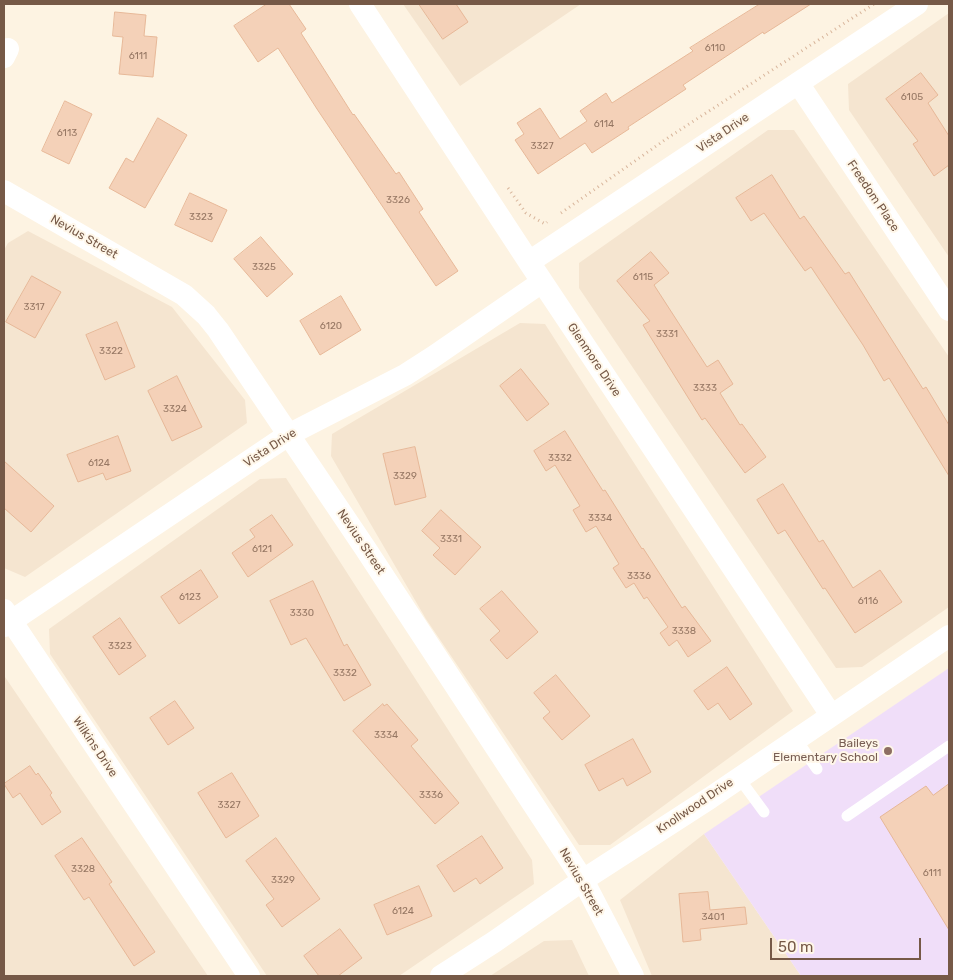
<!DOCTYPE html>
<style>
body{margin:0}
#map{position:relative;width:953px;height:980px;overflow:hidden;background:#fdf3e2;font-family:Rubik,sans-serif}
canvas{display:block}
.frame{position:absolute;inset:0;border:5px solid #765947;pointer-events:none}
.scale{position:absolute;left:770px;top:938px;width:151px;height:22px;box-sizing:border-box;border:2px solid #765947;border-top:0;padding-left:6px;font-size:15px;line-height:18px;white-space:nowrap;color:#765947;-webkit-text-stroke:4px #fff7e9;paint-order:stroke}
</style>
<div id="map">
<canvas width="953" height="980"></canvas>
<div class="frame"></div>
<div class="scale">50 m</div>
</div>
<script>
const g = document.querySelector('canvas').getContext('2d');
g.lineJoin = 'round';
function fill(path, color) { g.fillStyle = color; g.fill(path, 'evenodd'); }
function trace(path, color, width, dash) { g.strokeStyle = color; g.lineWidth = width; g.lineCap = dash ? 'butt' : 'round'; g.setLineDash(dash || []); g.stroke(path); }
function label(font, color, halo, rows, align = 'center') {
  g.font = font + ' Rubik,sans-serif'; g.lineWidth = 4; g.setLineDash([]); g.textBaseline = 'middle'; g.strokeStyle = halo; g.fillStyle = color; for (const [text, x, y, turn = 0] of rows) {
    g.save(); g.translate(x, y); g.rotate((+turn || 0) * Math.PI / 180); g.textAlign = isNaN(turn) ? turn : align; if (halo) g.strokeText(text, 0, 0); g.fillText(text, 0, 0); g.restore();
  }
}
const residential = new Path2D(`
 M 403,4 L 581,4 L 460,86 Z
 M 949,13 L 949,257 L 849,110 L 848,84 Z
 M 768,130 L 794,130 L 949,357 L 949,607 L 862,667 L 836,668 L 579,288 L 579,263 Z
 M 28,231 L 172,307 L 245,400 L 247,423 L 25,577 L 4,568 L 4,250 L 8,243 Z
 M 520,323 L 545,324 L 793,711 L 610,845 L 579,845 L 426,619 L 331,456 L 332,434 Z
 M 286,478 L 532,860 L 534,884 L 399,976 L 267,976 L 50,654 L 49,629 L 260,479 Z
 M 4,677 L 5,677 L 208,976 L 4,976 Z
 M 704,834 L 801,976 L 652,976 L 620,900 Z
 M 572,940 L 589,976 L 490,976 L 544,941 Z`);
const education = new Path2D(`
 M 949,668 L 949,976 L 801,976 L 704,834 Z`);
const building = new Path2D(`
 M 267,4 L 289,4 L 306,29 L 301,33 L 353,115 L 354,114 L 396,174 L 399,172 L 423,209 L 419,212 L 458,271 L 436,286 L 317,109 L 278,48 L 258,62 L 234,26 Z
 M 419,4 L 456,4 L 468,22 L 443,39 Z
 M 760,4 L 811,4 L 764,34 L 763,32 L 683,85 L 686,89 L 628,127 L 629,129 L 592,153 L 585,143 L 538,174 L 515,140 L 524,134 L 517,123 L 540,108 L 560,139 L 587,121 L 580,111 L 606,93 L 612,103 L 693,51 L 690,48 Z
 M 115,12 L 146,15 L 144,36 L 157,37 L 153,77 L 119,74 L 123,37 L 113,36 Z
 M 921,73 L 938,95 L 928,103 L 949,136 L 949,165 L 934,176 L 913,144 L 918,141 L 886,99 Z
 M 65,101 L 92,114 L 69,164 L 42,151 Z
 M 158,118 L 187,135 L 145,208 L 109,188 L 126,158 L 133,162 Z
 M 772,175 L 800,219 L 804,216 L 845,274 L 849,272 L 923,389 L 926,387 L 949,425 L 949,476 L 889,378 L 884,381 L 863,345 L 811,267 L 805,271 L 764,213 L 751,221 L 736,198 Z
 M 190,193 L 227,210 L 212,242 L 175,225 Z
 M 261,237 L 293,274 L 267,297 L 234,259 Z
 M 651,252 L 669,273 L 654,285 L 707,367 L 718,360 L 733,384 L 720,393 L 740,425 L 742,424 L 766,457 L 745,473 L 705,418 L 702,420 L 643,325 L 650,321 L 617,281 Z
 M 32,276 L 61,292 L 35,338 L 6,322 Z
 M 341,296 L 361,330 L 320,355 L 300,321 Z
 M 117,322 L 135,367 L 105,380 L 86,335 Z
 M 521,369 L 549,404 L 527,421 L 500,386 Z
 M 177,376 L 202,427 L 172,441 L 148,391 Z
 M 565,431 L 603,491 L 605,490 L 642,549 L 643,548 L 682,608 L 685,606 L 711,641 L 688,657 L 677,640 L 669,646 L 660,633 L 668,627 L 647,597 L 644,599 L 634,583 L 626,588 L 613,568 L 619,564 L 596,526 L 586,532 L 573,510 L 580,506 L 555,465 L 546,471 L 534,451 Z
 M 118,436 L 131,471 L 106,480 L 103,473 L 78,482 L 67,455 Z
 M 415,447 L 426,497 L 395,505 L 383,454 Z
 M 4,461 L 54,506 L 31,532 L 4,508 Z
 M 783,484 L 819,542 L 823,540 L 853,588 L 880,570 L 902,602 L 855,633 L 825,588 L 823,589 L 785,530 L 778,534 L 757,500 Z
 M 441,510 L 481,547 L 455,575 L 433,555 L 440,548 L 422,531 Z
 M 272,515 L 293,545 L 248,577 L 232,553 L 255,537 L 250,530 Z
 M 201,570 L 218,597 L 179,624 L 161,597 Z
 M 313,581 L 344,646 L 347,644 L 371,685 L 344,701 L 306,638 L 291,645 L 270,601 Z
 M 502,591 L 538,632 L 507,659 L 490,640 L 500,631 L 480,609 Z
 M 120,618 L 146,656 L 119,675 L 93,637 Z
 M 727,667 L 752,704 L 730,720 L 718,703 L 708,710 L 694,691 Z
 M 556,675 L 590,716 L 562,740 L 543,718 L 550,712 L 534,693 Z
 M 175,701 L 194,728 L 168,745 L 150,718 Z
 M 383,704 L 384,706 L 387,704 L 418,740 L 411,746 L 459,803 L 435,824 L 353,731 Z
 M 633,739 L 651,772 L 627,786 L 623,778 L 599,791 L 585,765 Z
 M 30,766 L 36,775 L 38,773 L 52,793 L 50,795 L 61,812 L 42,825 L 20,793 L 13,798 L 4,784 Z
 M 232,773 L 259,816 L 226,838 L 198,793 Z
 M 949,784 L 949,930 L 880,817 L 926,786 L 933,795 Z
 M 482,836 L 503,868 L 480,884 L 476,878 L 454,892 L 437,866 Z
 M 82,838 L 112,882 L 109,884 L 155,952 L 134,966 L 89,897 L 84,900 L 55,856 Z
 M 276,838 L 320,899 L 282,927 L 266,905 L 274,899 L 246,861 Z
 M 419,886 L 432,916 L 387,935 L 374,905 Z
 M 708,892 L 710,910 L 745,907 L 747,924 L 700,929 L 701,940 L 683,942 L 679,894 Z
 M 340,929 L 362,958 L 338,976 L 319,976 L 304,956 Z`);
const path = new Path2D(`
 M 508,188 L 526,213 L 545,224 L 547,222
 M 561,213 L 669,137 L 874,4`);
const lane = new Path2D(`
 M 796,739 L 817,769
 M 739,778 L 764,812
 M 847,816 L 949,746`);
const street = new Path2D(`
 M 360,4 L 529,262 L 831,715
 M 4,57 L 8,49
 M 798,83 L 949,310
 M 4,191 L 184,295 L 206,315 L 218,330 L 365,548 L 583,880 L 633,976
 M 529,262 L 917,4
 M 4,610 L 249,976
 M 4,626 L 288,435 L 405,375 L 433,357 L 542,282
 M 441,976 L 494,942 L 583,880 L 710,798 L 949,636`);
const markers = [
 [888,751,5,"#8d6e63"]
];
const numberNames = [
 ["6110",715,48],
 ["6111",138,56],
 ["6105",912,97],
 ["6114",604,124],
 ["6113",67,133],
 ["3327",542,146],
 ["3326",398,200],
 ["3323",201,217],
 ["3325",264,267],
 ["6115",643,277],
 ["3317",34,307],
 ["6120",331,326],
 ["3331",667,334],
 ["3322",111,351],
 ["3333",705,388],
 ["3324",175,409],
 ["3332",560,458],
 ["6124",99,463],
 ["3329",405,476],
 ["3334",600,518],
 ["3331",451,539],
 ["6121",262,549],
 ["3336",639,576],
 ["6123",190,597],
 ["6116",868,601],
 ["3330",302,613],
 ["3338",684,631],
 ["3323",120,646],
 ["3332",345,673],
 ["3334",386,735],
 ["3336",431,795],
 ["3327",229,805],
 ["3328",83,869],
 ["6111",932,873],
 ["3329",283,880],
 ["6124",403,911],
 ["3401",713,917]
];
const streetNames = [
 ["Vista Drive",723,133,-34],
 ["Freedom Place",873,196,56],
 ["Nevius Street",84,237,30],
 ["Glenmore Drive",594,360,56],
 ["Vista Drive",270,448,-33],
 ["Nevius Street",361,542,56],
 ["Wilkins Drive",95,747,56],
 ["Knollwood Drive",695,806,-34],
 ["Nevius Street",581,882,60]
];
const educationNames = [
 ["Baileys",878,744],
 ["Elementary School",878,758]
];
fill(residential, '#f5e5d0');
fill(education, '#f0def9');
fill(building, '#f4d1b8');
trace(building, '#e7b898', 1);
trace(path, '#d8b59b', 3, [1, 4]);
trace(lane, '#fff', 11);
trace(street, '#fff', 22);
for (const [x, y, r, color] of markers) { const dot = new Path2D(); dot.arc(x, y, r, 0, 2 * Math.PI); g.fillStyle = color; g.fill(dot); trace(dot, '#fff7e9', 2); }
label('10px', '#967763', null, numberNames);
label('12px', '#765947', '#fff7e9', streetNames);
label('12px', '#785e54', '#fff7e9', educationNames, 'right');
</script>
